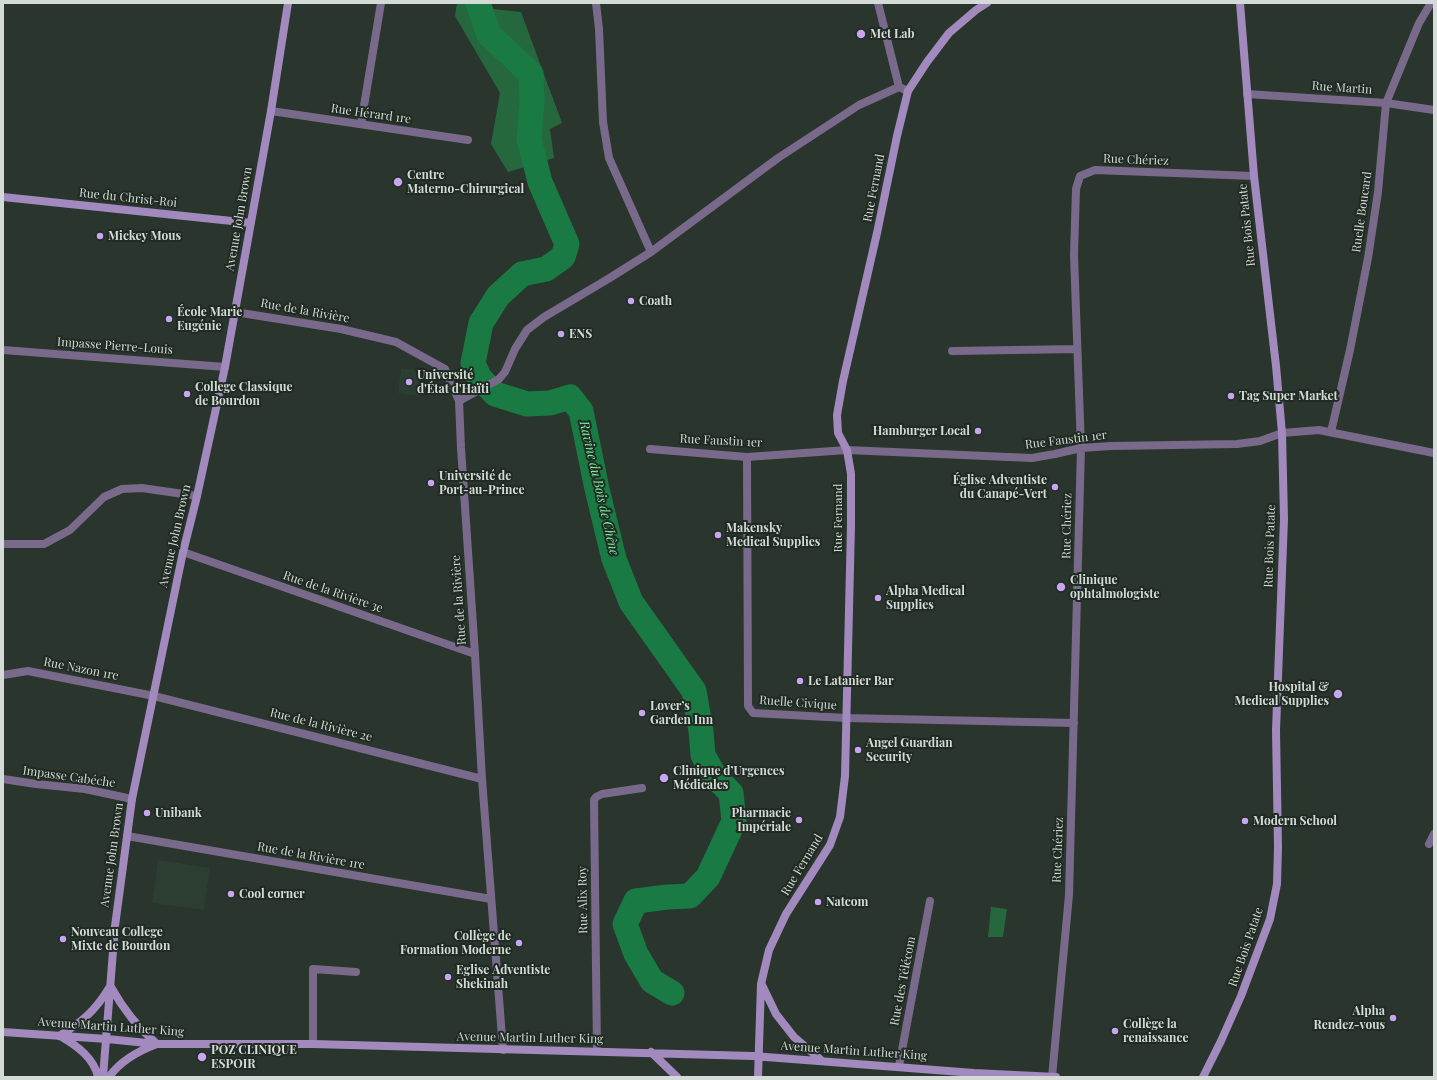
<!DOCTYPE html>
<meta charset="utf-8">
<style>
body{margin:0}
#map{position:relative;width:1437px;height:1080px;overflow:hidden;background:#29352d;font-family:"Playfair Display",serif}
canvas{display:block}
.frame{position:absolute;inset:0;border:4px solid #d4dbd6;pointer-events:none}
</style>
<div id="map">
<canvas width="1437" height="1080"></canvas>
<div class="frame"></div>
</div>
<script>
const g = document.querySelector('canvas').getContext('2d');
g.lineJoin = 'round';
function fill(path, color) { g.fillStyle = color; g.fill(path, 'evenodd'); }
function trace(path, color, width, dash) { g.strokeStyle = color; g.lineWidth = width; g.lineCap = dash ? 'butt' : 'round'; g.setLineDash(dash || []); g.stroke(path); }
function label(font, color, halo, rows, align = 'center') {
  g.font = font + ' "Playfair Display",serif'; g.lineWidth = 4; g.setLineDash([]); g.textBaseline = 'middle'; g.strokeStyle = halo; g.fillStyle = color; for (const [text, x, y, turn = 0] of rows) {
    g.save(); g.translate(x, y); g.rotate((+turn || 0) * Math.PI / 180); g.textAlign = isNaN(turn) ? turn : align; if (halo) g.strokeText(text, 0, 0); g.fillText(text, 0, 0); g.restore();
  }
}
const built = new Path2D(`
 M 401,368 L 421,371 L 418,396 L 398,393 Z
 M 158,860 L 210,868 L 204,910 L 152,903 Z`);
const green = new Path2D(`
 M 457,3 L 491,3 L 493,9 L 521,12 L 562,123 L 550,129 L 554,158 L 508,172 L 491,144 L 500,93 L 455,16 Z
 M 991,907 L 1007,909 L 1003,937 L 988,937 Z`);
const river = new Path2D(`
 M 478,3 L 489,35 L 510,54 L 531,74 L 532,103 L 529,139 L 540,182 L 567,244 L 563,257 L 546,269 L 522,274 L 498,296 L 481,323 L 473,363 L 479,377 L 495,394 L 527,404 L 550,403 L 570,397 L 581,411 L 597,489 L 614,559 L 631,602 L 694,691 L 701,731 L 703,755 L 715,777 L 731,793 L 734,821 L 708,877 L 690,896 L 667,897 L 636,901 L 625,924 L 636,954 L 652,981 L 672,993`);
const street = new Path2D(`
 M 596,3 L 599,29 L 603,122 L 609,158 L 651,252
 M 878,3 L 899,87
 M 1247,94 L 1386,103 L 1434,110
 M 271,111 L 468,140
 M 361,124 L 381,3
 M 235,312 L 341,329 L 396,342 L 445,369 L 459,401 L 461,448 L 475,654 L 482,779 L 503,1050
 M 3,350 L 225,367
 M 952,351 L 1077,349
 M 459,401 L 499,379 L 505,372 L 515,349 L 527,330 L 544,317 L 608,279 L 651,252 L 778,158 L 859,105 L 899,87 L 908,91
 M 1331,432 L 1350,350 L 1368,258 L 1378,192 L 1386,103 L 1419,23 L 1431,3
 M 650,449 L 747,457 L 847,450 L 1032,458 L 1055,454 L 1081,448 L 1111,446 L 1237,444 L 1260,441 L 1282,433 L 1319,430 L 1434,453
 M 747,457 L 748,706 L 753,713 L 846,718 L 1074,723
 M 3,544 L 44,544 L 70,530 L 104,497 L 122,489 L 142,488 L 197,496
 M 183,552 L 475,654
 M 3,675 L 28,671 L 154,696 L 482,779
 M 3,779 L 36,784 L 85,789 L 132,799
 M 127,836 L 491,899
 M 1429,844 L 1434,834
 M 313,1044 L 313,969 L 356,972
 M 597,1051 L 594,800 L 596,797 L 602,794 L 642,788
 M 899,1066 L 930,901
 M 1052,1077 L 1069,895 L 1081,448 L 1074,255 L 1076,189 L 1080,176 L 1095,170 L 1254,176`);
const secondary = new Path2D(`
 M 3,197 L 251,223
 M 762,985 L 776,1014 L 794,1037 L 821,1060
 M 3,1032 L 107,1039 L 157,1044 L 313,1044 L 753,1056 L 974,1073 L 1056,1077
 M 59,1036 C 81,1023 96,1010 109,988
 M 62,1037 C 77,1046 94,1058 98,1077
 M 651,1052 L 677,1077
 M 103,1077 L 115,926 L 132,799 L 183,552 L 197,496 L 225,367 L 271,111 L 288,3
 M 109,1077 C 121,1060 138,1051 157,1044 C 137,1027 123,1009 111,987
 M 758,1077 L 761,984 L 769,950 L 786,914 L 830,845 L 840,817 L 845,776 L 851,526 L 851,474 L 847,450 L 838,433 L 837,415 L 843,381 L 877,233 L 897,136 L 908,91 L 927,62 L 949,33 L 976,10 L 987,3
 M 1203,1077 L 1221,1041 L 1241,996 L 1270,919 L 1277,884 L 1278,847 L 1276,730 L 1284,519 L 1282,433 L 1276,366 L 1254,176 L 1240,3`);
const markers = [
 [861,34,5,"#c8a6ef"],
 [398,182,5,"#c8a6ef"],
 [100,236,4,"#c8a6ef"],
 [631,301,4,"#c8a6ef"],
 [169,319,4,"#c8a6ef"],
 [561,334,4,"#c8a6ef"],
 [409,382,4,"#c8a6ef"],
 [187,394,4,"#c8a6ef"],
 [1231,396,4,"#c8a6ef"],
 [978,431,4,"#c8a6ef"],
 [431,483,4,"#c8a6ef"],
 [1055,487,4,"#c8a6ef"],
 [718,535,4,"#c8a6ef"],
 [1061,587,5,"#c8a6ef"],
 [878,598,4,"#c8a6ef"],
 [800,681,4,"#c8a6ef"],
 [1338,694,5,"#c8a6ef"],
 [642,713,4,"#c8a6ef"],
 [858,750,4,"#c8a6ef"],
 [664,778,5,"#c8a6ef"],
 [147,813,4,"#c8a6ef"],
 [799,820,4,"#c8a6ef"],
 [1245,821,4,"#c8a6ef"],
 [231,894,4,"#c8a6ef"],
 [818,902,4,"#c8a6ef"],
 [63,939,4,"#c8a6ef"],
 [519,943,4,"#c8a6ef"],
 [448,977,4,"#c8a6ef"],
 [1393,1018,4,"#c8a6ef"],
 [1115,1031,4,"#c8a6ef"],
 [202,1057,5,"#c8a6ef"]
];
const poiNames = [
 ["Met Lab",870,34],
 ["Centre",407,175],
 ["Materno-Chirurgical",407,189],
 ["Mickey Mous",108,236],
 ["Coath",639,301],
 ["École Marie",177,312],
 ["Eugénie",177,326],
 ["ENS",569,334],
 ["Université",417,375],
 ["d'État d'Haïti",417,389],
 ["College Classique",195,387],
 ["de Bourdon",195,401],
 ["Tag Super Market",1239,396],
 ["Hamburger Local",970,431,"right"],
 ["Université de",439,476],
 ["Port-au-Prince",439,490],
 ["Église Adventiste",1047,480,"right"],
 ["du Canapé-Vert",1047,494,"right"],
 ["Makensky",726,528],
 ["Medical Supplies",726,542],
 ["Clinique",1070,580],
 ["ophtalmologiste",1070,594],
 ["Alpha Medical",886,591],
 ["Supplies",886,605],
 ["Le Latanier Bar",808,681],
 ["Hospital &",1329,687,"right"],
 ["Medical Supplies",1329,701,"right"],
 ["Lover’s",650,706],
 ["Garden Inn",650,720],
 ["Angel Guardian",866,743],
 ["Security",866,757],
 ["Clinique d’Urgences",673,771],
 ["Médicales",673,785],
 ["Unibank",155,813],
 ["Pharmacie",791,813,"right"],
 ["Impériale",791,827,"right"],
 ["Modern School",1253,821],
 ["Cool corner",239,894],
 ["Natcom",826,902],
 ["Nouveau College",71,932],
 ["Mixte de Bourdon",71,946],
 ["Collège de",511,936,"right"],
 ["Formation Moderne",511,950,"right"],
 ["Eglise Adventiste",456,970],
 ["Shekinah",456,984],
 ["Alpha",1385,1011,"right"],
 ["Rendez-vous",1385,1025,"right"],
 ["Collège la",1123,1024],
 ["renaissance",1123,1038],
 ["POZ CLINIQUE",211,1050],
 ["ESPOIR",211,1064]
];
const streetNames = [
 ["Rue Martin",1342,88,4],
 ["Rue Hérard 1re",371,114,8],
 ["Rue Chériez",1136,160,2],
 ["Rue Fernand",874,188,-79],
 ["Rue du Christ-Roi",128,198,6],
 ["Ruelle Boucard",1362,212,-82],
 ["Avenue John Brown",239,219,-80],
 ["Rue Bois Patate",1247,225,-96],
 ["Rue de la Rivière",305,311,10],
 ["Impasse Pierre-Louis",115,346,4],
 ["Rue Faustin 1er",1066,440,-7],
 ["Rue Faustin 1er",721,441,3],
 ["Rue Fernand",838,518,-90],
 ["Rue Chériez",1067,526,-89],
 ["Avenue John Brown",175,536,-77],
 ["Rue Bois Patate",1270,546,-88],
 ["Rue de la Rivière 3e",333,592,19],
 ["Rue de la Rivière",459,600,-94],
 ["Rue Nazon 1re",81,669,11],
 ["Ruelle Civique",798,703,4],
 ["Rue de la Rivière 2e",321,725,14],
 ["Impasse Cabéche",69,777,8],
 ["Rue Chériez",1058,850,-88],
 ["Avenue John Brown",112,855,-82],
 ["Rue de la Rivière 1re",311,856,10],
 ["Rue Fernand",802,865,-59],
 ["Rue Alix Roy",583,900,-91],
 ["Rue Bois Patate",1246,947,-71],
 ["Rue des Télécom",903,981,-79],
 ["Avenue Martin Luther King",111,1027,4],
 ["Avenue Martin Luther King",530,1038,1],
 ["Avenue Martin Luther King",854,1051,4]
];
const waterNames = [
 ["Ravine du Bois de Chêne",599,488,77]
];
fill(built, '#2c3e31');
fill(green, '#26683e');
trace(river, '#197a43', 25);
trace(street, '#796a8c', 8);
trace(secondary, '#a289be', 8);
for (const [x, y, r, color] of markers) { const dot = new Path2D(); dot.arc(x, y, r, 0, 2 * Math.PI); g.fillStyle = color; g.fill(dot); trace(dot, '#202b23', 1.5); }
label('bold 12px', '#d4dbd6', '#202b23', poiNames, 'left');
label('12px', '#d4dbd6', '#202b23', streetNames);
label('italic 13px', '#7cf0a3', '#202b23', waterNames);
</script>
